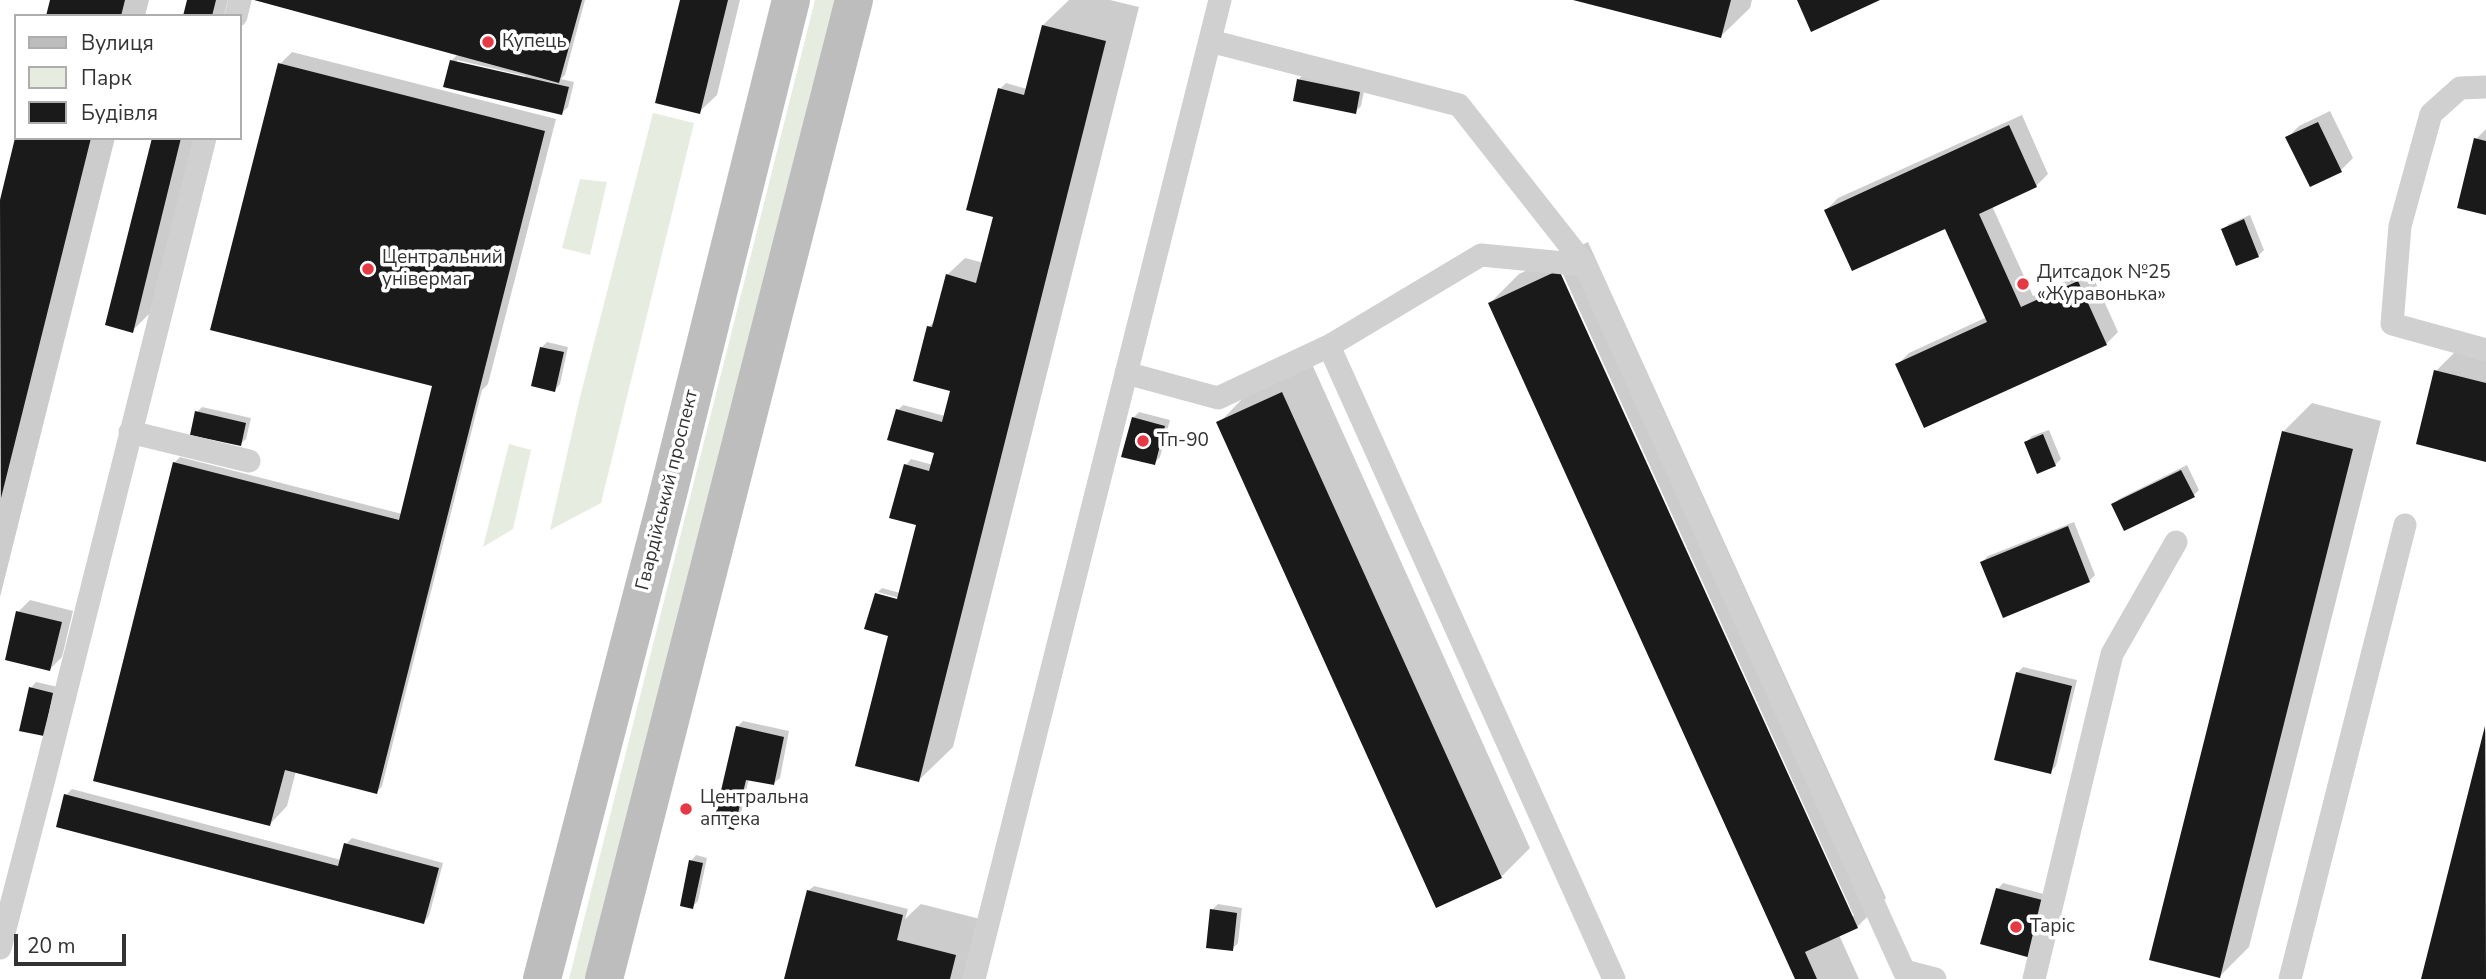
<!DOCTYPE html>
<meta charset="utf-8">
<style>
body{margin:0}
#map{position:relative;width:2486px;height:979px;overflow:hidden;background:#fff;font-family:"Nunito Sans",sans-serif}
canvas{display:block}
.legend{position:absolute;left:14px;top:14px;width:228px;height:126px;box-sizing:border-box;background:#fff;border:2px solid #adadad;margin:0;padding:9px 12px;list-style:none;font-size:21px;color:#333}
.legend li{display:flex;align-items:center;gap:14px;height:35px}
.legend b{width:35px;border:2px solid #adadad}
.scale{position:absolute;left:14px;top:934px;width:112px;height:32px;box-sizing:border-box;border:4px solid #333;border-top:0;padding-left:9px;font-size:21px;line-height:24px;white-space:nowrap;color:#333;-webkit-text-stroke:5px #fff;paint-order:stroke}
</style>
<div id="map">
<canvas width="2486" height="979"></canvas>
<ul class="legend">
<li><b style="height:9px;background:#bdbdbd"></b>Вулиця</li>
<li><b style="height:19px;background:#e6ecdf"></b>Парк</li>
<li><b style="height:19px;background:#1a1a1a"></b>Будівля</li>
</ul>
<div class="scale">20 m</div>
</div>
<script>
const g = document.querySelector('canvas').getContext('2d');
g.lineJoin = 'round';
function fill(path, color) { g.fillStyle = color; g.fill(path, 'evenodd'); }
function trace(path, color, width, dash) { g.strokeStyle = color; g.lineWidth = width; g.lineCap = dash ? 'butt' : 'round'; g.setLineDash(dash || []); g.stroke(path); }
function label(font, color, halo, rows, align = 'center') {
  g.font = font + ' "Nunito Sans",sans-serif'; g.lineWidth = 7; g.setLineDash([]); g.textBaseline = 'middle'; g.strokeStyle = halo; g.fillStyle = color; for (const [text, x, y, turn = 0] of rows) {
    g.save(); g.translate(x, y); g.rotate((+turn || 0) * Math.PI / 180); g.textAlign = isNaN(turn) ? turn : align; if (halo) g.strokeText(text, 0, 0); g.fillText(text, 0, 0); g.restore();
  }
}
const green = new Path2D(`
 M 815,0 L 837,0 L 590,979 L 569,979 Z
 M 653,113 L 694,123 L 601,503 L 550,530 L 580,397 Z
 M 580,179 L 607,182 L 590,255 L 562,248 Z
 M 509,444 L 531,450 L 513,529 L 483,547 Z`);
const shadow = new Path2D(`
 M 51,0 L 149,0 L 145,16 L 47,16 Z
 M 189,0 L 228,0 L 224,16 L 185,16 Z
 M 258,0 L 585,0 L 565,75 L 561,79 L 574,82 L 568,107 L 562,113 L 451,61 L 458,54 ZM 457,60 L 525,76 L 524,79 L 457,63 Z
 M 682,0 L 740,0 L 717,95 L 699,112 Z
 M 1069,0 L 1110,0 L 1139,7 L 953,747 L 919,780 L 891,630 L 876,594 L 905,603 L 906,600 L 878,592 L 882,588 L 900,593 L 918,524 L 906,465 L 911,459 L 933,465 L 937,447 L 898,410 L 903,405 L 945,416 L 952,389 L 929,327 L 936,319 L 947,275 L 965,258 L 984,263 L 995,215 L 1000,89 L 1006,83 L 1027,89 L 1043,25 Z
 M 1577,0 L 1752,0 L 1750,8 L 1721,36 Z
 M 292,52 L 556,119 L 488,384 L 482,390 L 382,786 L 377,792 L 296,771 L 287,806 L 270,824 L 174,463 L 180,457 L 402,514 L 434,385 L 280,64 Z
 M 1304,74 L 1365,86 L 1361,106 L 1355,112 L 1299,79 Z
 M 2330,111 L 2353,158 L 2341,170 L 2287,138 L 2299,126 Z
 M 2022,115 L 2048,174 L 2036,186 L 1992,206 L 2033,296 L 2090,270 L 2118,332 L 2106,344 L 1897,365 L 1909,353 L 1987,317 L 1946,227 L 1826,210 L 1838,198 Z
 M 2486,129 L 2486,214 L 2476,139 Z
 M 17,138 L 115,138 L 0,597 L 0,205 Z
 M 154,138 L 194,138 L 150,313 L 132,331 Z
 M 2250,215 L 2264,250 L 2258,256 L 2224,229 L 2229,224 Z
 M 1588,242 L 1886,898 L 1857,927 L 1839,935 L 1859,979 L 1797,979 L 1490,303 L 1519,274 ZM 1557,261 L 1854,916 L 1851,916 L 1554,263 Z
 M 547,342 L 568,347 L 560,384 L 555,390 L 541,348 Z
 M 2465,342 L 2486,347 L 2486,460 L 2436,371 Z
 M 1312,364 L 1530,848 L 1501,877 L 1219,423 L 1247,394 Z
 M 2312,403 L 2381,421 L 2249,947 L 2220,976 L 2283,432 Z
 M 202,407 L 251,418 L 246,439 L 240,444 L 197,412 Z
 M 1139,412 L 1170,420 L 1160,457 L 1154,463 L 1133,418 Z
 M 2049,430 L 2061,459 L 2055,465 L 2026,442 L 2032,436 Z
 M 2187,465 L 2199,490 L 2194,495 L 2113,505 L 2119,499 Z
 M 2074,522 L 2095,575 L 2089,581 L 1982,562 L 1988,556 Z
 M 30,600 L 73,611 L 62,657 L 50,669 L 18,612 Z
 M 2023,667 L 2077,680 L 2056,766 L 2050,772 L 2017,673 Z
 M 36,682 L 58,687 L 49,729 L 31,688 Z
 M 743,721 L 789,731 L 780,778 L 774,783 L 749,778 L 739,822 L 733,828 L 737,727 Z
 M 2486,729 L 2486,979 L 2423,979 Z
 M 72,789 L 341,860 L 346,844 L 352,838 L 443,863 L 429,916 L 424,922 L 66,795 Z
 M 696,855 L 707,858 L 698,901 L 692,907 L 691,861 Z
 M 2003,883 L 2051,896 L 2037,950 L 1998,889 Z
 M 814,886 L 908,909 L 905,919 L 921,904 L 988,921 L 974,979 L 786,979 L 808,891 Z
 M 1218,904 L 1242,908 L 1238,943 L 1232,949 L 1212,910 Z`);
const building = new Path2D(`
 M 50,0 L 125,0 L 121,16 L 46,16 Z
 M 187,0 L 216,0 L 212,16 L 183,16 Z
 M 254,0 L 582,0 L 559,83 Z
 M 680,0 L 728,0 L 700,114 L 655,103 Z
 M 1573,0 L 1731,0 L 1721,38 Z
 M 1797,0 L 1880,0 L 1811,32 Z
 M 1042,25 L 1106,41 L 919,782 L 855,766 L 888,636 L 864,629 L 875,593 L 897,599 L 916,525 L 889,518 L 904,464 L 929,471 L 934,453 L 887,440 L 896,409 L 942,422 L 950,391 L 913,381 L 927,326 L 932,327 L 946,274 L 976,283 L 993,217 L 966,210 L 998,88 L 1024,95 Z
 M 450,60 L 569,87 L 562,115 L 443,87 Z
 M 278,63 L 545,131 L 377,794 L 285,770 L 270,826 L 93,781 L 173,462 L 399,520 L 432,386 L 210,330 Z
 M 1297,79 L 1360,92 L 1356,114 L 1293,101 Z
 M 2318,122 L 2342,172 L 2310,187 L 2285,137 Z
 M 2009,125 L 2037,187 L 1979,214 L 2021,307 L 2078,281 L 2107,345 L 1924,428 L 1895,364 L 1987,322 L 1945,229 L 1852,271 L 1824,210 Z
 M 15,138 L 91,138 L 1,498 L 0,200 Z
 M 152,138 L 181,138 L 133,333 L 105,325 Z
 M 2474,138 L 2486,141 L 2486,215 L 2457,208 Z
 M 2244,219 L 2259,257 L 2236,266 L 2221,229 Z
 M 1559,270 L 1858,928 L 1805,952 L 1817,979 L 1795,979 L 1488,303 Z
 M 540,347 L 564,352 L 555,392 L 531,386 Z
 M 2434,370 L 2486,383 L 2486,462 L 2416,444 Z
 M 1282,392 L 1502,878 L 1436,908 L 1216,422 Z
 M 195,411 L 246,423 L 241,446 L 190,435 Z
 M 1132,417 L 1165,426 L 1155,465 L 1121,457 Z
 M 2282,431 L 2353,449 L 2220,978 L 2149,960 Z
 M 2043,434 L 2056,466 L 2037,474 L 2024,442 Z
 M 2181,470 L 2195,497 L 2124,531 L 2111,504 Z
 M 2068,526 L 2090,582 L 2003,618 L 1980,562 Z
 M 16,611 L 62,622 L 50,671 L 5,660 Z
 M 2016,672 L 2072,686 L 2051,774 L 1994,760 Z
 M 29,687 L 53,693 L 44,736 L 19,731 Z
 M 736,726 L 784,737 L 774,785 L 746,780 L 734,830 L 713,825 Z
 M 2485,726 L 2486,979 L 2421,979 Z
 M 64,794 L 338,866 L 344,843 L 439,868 L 424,924 L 56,827 Z
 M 689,860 L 703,863 L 693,909 L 680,906 Z
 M 1996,888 L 2046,901 L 2031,958 L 1980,944 Z
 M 807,890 L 903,915 L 897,940 L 956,955 L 950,979 L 784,979 Z
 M 1210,909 L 1237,913 L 1233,951 L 1206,948 Z`);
const lane = new Path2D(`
 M 236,16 L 240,0
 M 1210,41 L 1459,105 L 1585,265 L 1904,971 L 1935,979
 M 2486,87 L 2460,88 L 2431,114 L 2400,226 L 2392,324 L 2486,350
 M 1329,346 L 1481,255 L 1585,265
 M 1126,373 L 1218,398 L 1329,346 L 1614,979
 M 130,432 L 249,461
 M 0,948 L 44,779 L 205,138
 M 974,979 L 1220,0
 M 2034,979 L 2112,654 L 2176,542
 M 2290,979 L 2405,525`);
const secondary = new Path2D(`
 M 542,979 L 667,498 L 791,0
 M 604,979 L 854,0`);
const markers = [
 [488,42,7,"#e63946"],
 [368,269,7,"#e63946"],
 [2023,284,7,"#e63946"],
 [1143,441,7,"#e63946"],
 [686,809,7,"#e63946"],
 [2016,927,7,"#e63946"]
];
const poiNames = [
 ["Купець",502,42],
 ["Центральний",382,258],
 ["універмаг",382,280],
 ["Дитсадок №25",2037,273],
 ["«Журавонька»",2037,295],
 ["Тп-90",1157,441],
 ["Центральна",700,798],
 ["аптека",700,820],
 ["Таріс",2030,927]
];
const streetNames = [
 ["Гвардійський проспект",668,490,-76]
];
fill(green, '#e6ecdf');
fill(shadow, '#0003');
fill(building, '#1a1a1a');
trace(lane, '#d0d0d0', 23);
trace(secondary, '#bdbdbd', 38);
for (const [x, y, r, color] of markers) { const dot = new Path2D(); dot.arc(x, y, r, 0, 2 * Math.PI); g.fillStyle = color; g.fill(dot); trace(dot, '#fff', 2.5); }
label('19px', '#333', '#fff', poiNames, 'left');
label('19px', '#333', '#fff', streetNames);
</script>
